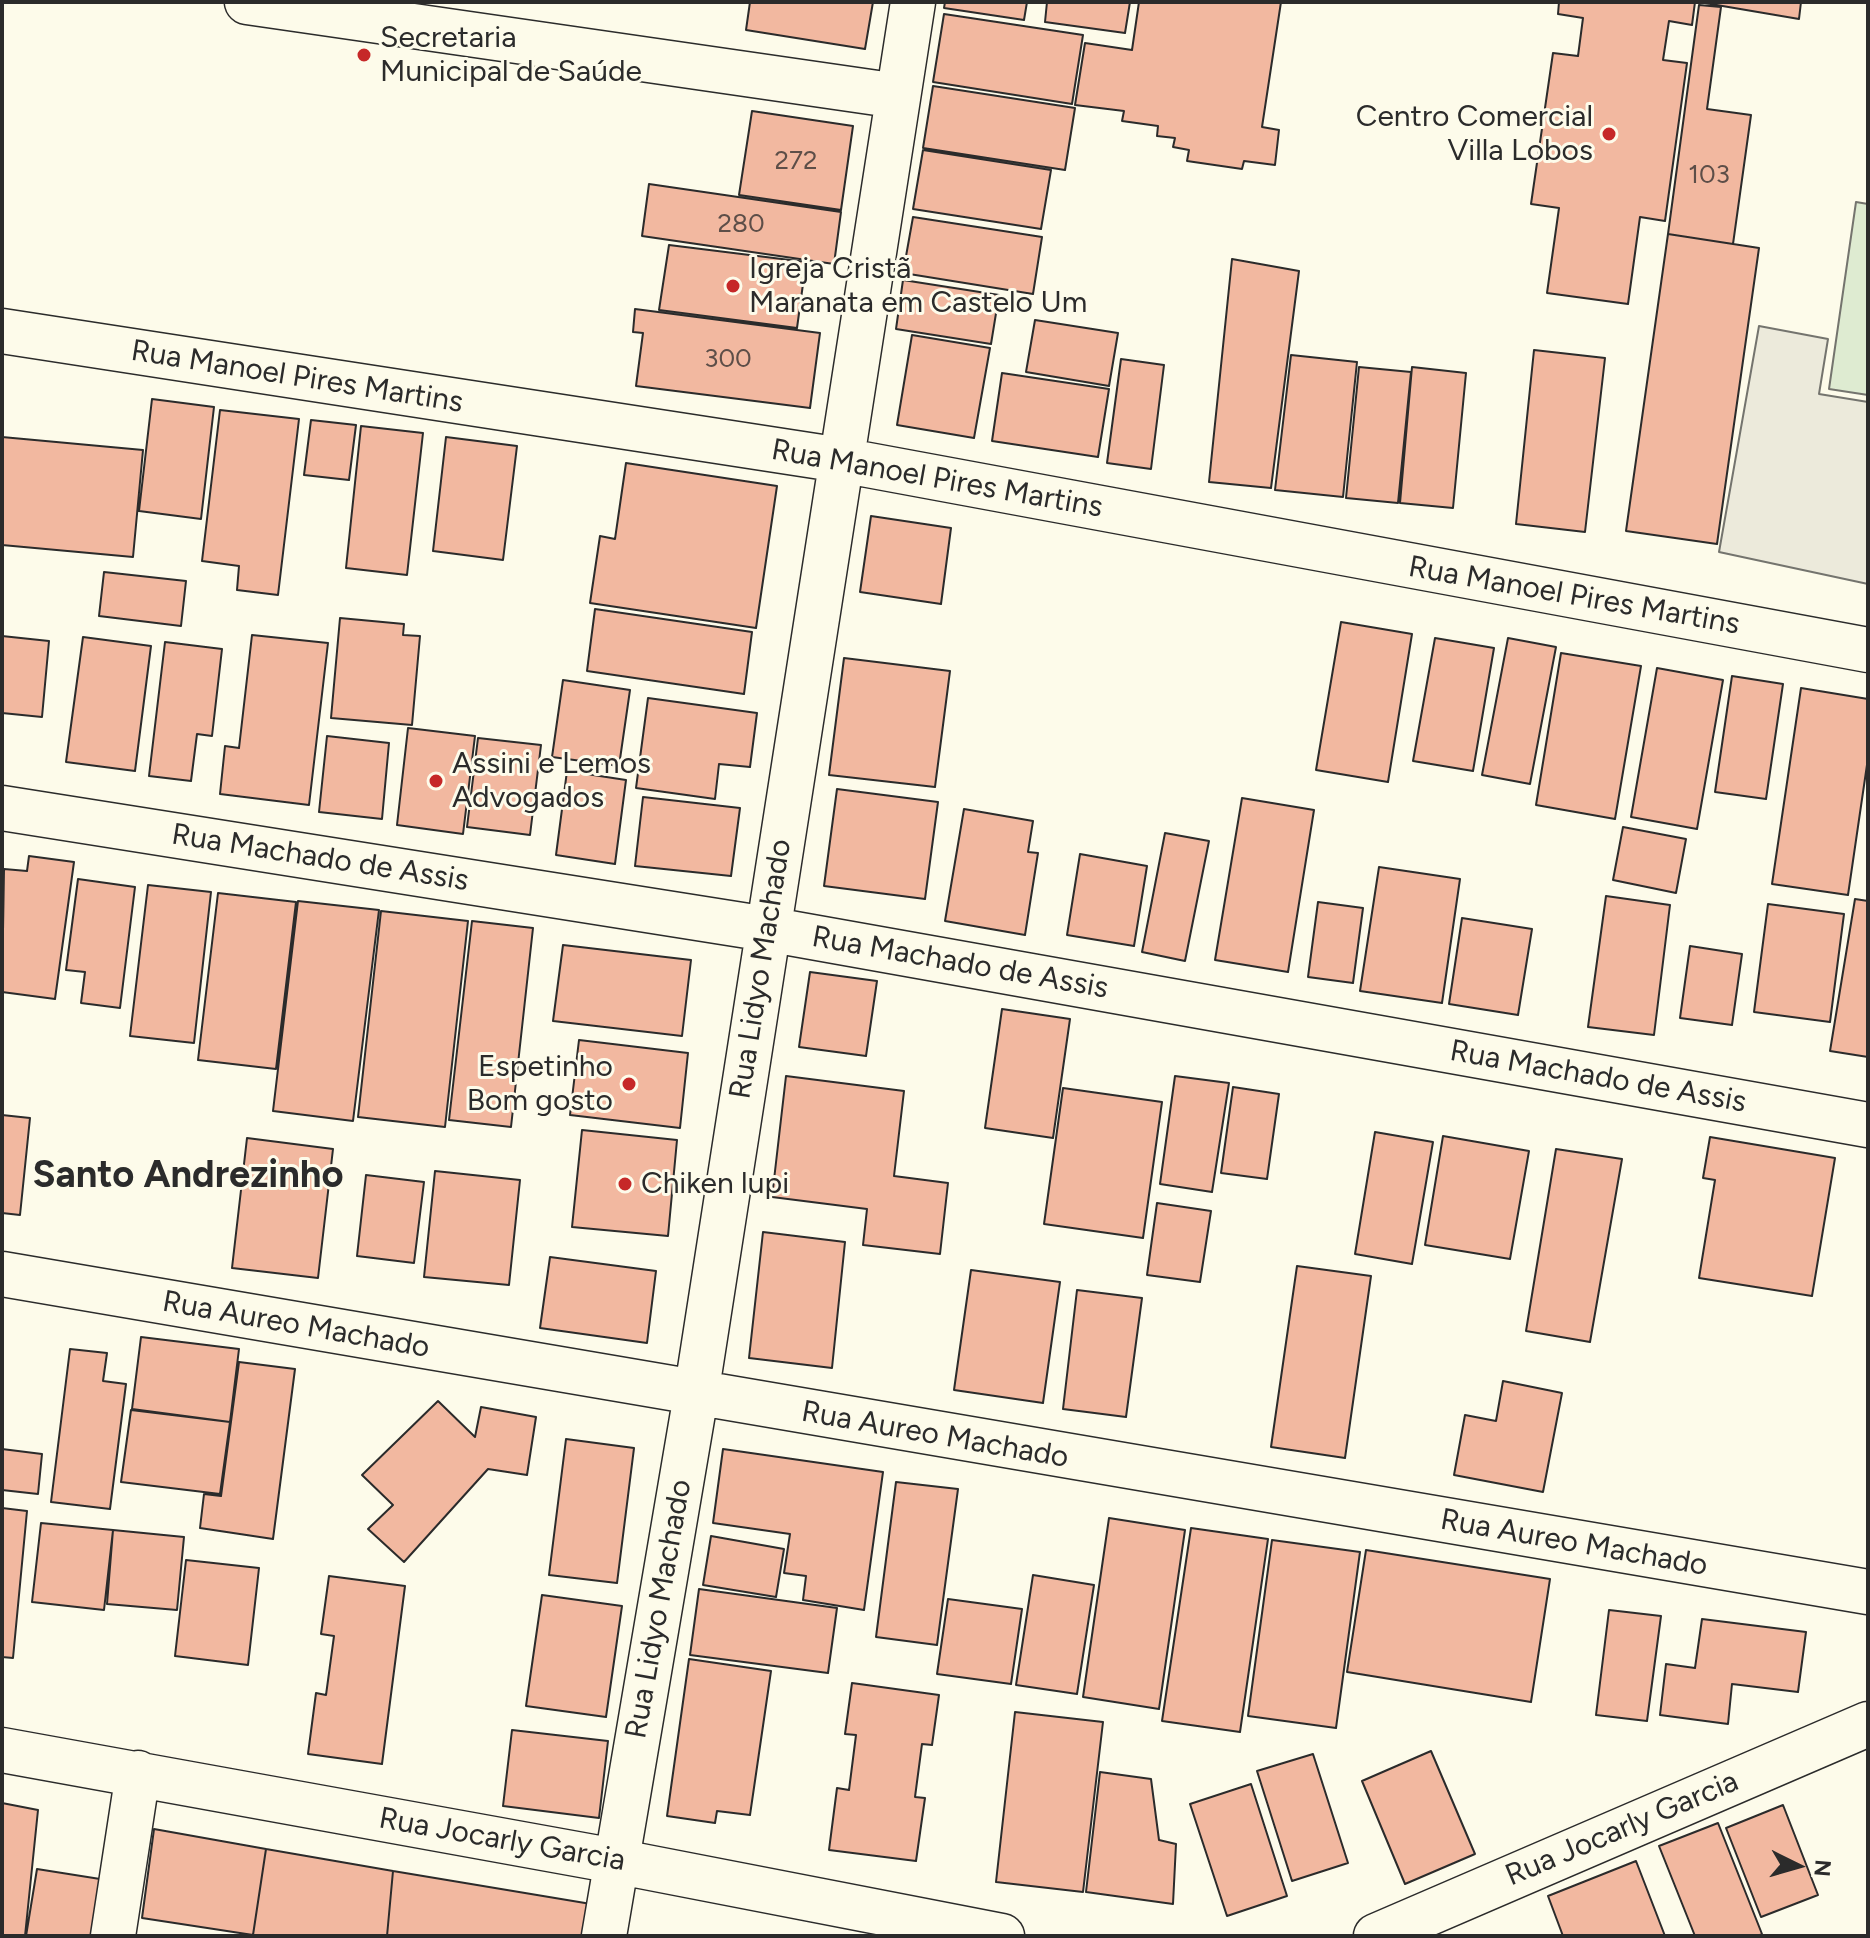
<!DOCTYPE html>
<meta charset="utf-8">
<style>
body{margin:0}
#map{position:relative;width:1870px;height:1938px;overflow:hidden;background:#fdfbea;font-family:Figtree,sans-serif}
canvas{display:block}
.frame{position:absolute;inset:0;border:4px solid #2b2b2b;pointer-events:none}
.north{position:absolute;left:1758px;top:1826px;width:80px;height:80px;-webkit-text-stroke:6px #fdfbea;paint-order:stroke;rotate:95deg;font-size:22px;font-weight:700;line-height:32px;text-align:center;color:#2b2b2b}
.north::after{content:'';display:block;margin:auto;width:28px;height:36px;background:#2b2b2b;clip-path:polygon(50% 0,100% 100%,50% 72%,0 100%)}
</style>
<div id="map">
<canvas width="1870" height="1938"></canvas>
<div class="frame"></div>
<div class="north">N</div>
</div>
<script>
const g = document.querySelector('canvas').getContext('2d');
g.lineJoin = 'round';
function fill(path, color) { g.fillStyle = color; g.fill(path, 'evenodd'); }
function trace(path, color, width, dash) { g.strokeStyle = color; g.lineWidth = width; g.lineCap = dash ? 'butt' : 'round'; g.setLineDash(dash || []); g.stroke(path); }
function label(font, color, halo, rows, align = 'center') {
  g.font = font + ' Figtree,sans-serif'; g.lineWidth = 6; g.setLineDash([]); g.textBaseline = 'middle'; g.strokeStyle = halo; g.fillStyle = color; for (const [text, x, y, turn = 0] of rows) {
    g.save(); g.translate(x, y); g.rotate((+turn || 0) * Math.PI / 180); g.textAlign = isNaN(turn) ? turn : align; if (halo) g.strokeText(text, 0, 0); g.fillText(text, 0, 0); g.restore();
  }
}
const green = new Path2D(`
 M 1856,202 L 1868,204 L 1868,395 L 1829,389 Z`);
const parking = new Path2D(`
 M 1759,326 L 1828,339 L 1819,394 L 1868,402 L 1868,584 L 1719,552 Z`);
const building = new Path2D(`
 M 750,2 L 873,2 L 865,49 L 746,30 Z
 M 945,2 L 1027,2 L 1024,20 L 944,8 Z
 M 1047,2 L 1130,2 L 1125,33 L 1045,22 Z
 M 1139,2 L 1281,2 L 1262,127 L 1279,130 L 1275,165 L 1244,161 L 1242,169 L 1187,161 L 1189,150 L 1173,147 L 1175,138 L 1157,136 L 1158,126 L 1122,121 L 1124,111 L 1075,105 L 1085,43 L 1132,50 Z
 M 1559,2 L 1695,2 L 1692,25 L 1669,21 L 1663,60 L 1687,63 L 1665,221 L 1640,217 L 1628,304 L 1547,293 L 1559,208 L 1531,204 L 1553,53 L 1578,56 L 1583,18 L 1558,14 Z
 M 1699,2 L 1801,2 L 1799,19 Z
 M 1699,5 L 1721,7 L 1707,109 L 1751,115 L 1733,244 L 1668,234 Z
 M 944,14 L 1083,35 L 1072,104 L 933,82 Z
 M 933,86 L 1075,108 L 1065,170 L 923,148 Z
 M 752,111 L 853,126 L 841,210 L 739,195 Z
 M 923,150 L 1051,170 L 1041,229 L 913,209 Z
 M 649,184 L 841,212 L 834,264 L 642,236 Z
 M 913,217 L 1042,237 L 1033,294 L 903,273 Z
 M 1668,234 L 1759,248 L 1717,544 L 1626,531 Z
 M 669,245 L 806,262 L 797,328 L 659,310 Z
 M 1232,259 L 1299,271 L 1271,488 L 1209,482 Z
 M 903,280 L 999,295 L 991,344 L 896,329 Z
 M 635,309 L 820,333 L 810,408 L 636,386 L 643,333 L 633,332 Z
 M 1035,320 L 1118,333 L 1109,386 L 1026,372 Z
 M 912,335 L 990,348 L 974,438 L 897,425 Z
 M 1534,350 L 1605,358 L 1585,532 L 1516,524 Z
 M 1291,355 L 1357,362 L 1343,497 L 1275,490 Z
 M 1121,359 L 1164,365 L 1151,469 L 1107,463 Z
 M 1359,367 L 1411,372 L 1398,503 L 1346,498 Z
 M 1412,367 L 1466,373 L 1453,508 L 1400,503 Z
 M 1002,373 L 1109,389 L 1098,457 L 992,441 Z
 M 152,399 L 214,407 L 201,519 L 139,511 Z
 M 220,410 L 299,419 L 278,595 L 237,590 L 239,566 L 202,561 Z
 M 311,420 L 356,425 L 349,480 L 304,475 Z
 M 361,426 L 423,433 L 407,575 L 346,568 Z
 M 2,437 L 143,450 L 133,557 L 2,545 Z
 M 446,437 L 517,446 L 503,560 L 433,551 Z
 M 626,463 L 777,486 L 756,628 L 590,603 L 600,536 L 615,539 Z
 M 871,516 L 951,528 L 941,604 L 860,592 Z
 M 104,572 L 186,581 L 181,626 L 99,616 Z
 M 595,609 L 752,632 L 744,694 L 587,671 Z
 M 340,618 L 404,624 L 403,635 L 420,636 L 412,725 L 331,718 Z
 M 1341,622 L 1412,634 L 1388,782 L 1316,770 Z
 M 252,635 L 328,643 L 309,805 L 220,794 L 225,746 L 239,748 Z
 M 2,636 L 49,641 L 42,717 L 2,713 Z
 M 83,637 L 151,646 L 135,771 L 66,762 Z
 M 1435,638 L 1494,648 L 1473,771 L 1413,761 Z
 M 1508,638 L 1556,647 L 1530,784 L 1482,775 Z
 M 165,642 L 222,649 L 212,736 L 197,734 L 191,781 L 149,776 Z
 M 1561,653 L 1641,666 L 1615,819 L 1536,805 Z
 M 844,658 L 950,671 L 935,787 L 829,775 Z
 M 1657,668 L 1723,680 L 1697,829 L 1631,817 Z
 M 1732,676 L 1783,684 L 1766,799 L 1715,792 Z
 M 563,680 L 630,690 L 619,766 L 552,757 Z
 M 1801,688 L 1868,699 L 1868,758 L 1848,895 L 1772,884 Z
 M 648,698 L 757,713 L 750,767 L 719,764 L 715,799 L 636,788 Z
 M 408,728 L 475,736 L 463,834 L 397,825 Z
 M 327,736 L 389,743 L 382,819 L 319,812 Z
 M 478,738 L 541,745 L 530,835 L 467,827 Z
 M 567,771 L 626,780 L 615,864 L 556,855 Z
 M 837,789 L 938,802 L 925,899 L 824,886 Z
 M 643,797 L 740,808 L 731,876 L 635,866 Z
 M 1242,798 L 1314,810 L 1288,972 L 1215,960 Z
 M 964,809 L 1033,821 L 1028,852 L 1038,853 L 1025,935 L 945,921 Z
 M 1623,827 L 1686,839 L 1676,893 L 1613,880 Z
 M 1165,833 L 1209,841 L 1185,961 L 1142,952 Z
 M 1080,854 L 1147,866 L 1134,946 L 1067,935 Z
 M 29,856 L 74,862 L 55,999 L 2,992 L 4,869 L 27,871 Z
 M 1379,867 L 1460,879 L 1442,1003 L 1360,991 Z
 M 78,879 L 135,887 L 120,1008 L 81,1003 L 85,972 L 66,970 Z
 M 148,885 L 211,892 L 194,1043 L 130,1036 Z
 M 218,893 L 296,902 L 276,1069 L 198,1060 Z
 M 1606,896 L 1670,905 L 1654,1035 L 1588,1027 Z
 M 1855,899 L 1868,901 L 1868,1057 L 1830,1051 Z
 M 298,901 L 379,910 L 353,1121 L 273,1111 Z
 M 1318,902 L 1363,908 L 1353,983 L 1308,977 Z
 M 1768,904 L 1844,914 L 1830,1022 L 1754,1012 Z
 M 381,911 L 468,921 L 445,1127 L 358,1117 Z
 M 1462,918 L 1532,929 L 1518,1015 L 1449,1004 Z
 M 472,921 L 533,928 L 511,1127 L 449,1120 Z
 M 563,945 L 691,960 L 682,1036 L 553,1021 Z
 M 1690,946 L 1742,954 L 1732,1025 L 1680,1018 Z
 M 810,972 L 877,981 L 866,1056 L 799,1047 Z
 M 1002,1009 L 1070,1019 L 1053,1138 L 985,1128 Z
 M 579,1040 L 688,1053 L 680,1128 L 570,1115 Z
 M 786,1076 L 904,1091 L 894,1176 L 948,1183 L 940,1254 L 863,1245 L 867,1209 L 772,1197 Z
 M 1175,1076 L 1229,1083 L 1212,1192 L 1160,1184 Z
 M 1233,1087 L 1279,1094 L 1267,1179 L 1221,1173 Z
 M 1063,1088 L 1162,1102 L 1143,1238 L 1044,1224 Z
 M 2,1115 L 30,1118 L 20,1215 L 2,1213 Z
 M 582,1130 L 677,1140 L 668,1236 L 572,1227 Z
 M 1375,1132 L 1433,1142 L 1412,1264 L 1355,1254 Z
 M 1443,1136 L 1529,1151 L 1510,1259 L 1425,1245 Z
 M 1710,1137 L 1835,1158 L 1812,1296 L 1699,1278 L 1715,1180 L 1703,1178 Z
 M 247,1138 L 333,1149 L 318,1278 L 232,1268 Z
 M 1556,1149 L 1622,1159 L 1590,1342 L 1526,1331 Z
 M 435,1171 L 520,1180 L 509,1285 L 424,1277 Z
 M 366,1175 L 424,1182 L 414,1263 L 357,1256 Z
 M 1157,1203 L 1211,1211 L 1200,1282 L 1147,1275 Z
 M 763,1232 L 845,1242 L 832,1368 L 749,1358 Z
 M 550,1257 L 656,1271 L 647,1343 L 540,1328 Z
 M 1297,1266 L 1371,1276 L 1345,1458 L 1271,1447 Z
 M 971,1270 L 1060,1282 L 1043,1403 L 954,1390 Z
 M 1077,1290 L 1142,1298 L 1126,1417 L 1063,1409 Z
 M 141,1337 L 239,1349 L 230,1422 L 132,1409 Z
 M 70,1349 L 107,1353 L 103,1381 L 126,1384 L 110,1509 L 51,1502 Z
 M 239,1362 L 295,1369 L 273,1539 L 200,1528 L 204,1494 L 221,1496 Z
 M 1503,1381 L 1562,1393 L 1543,1492 L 1454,1475 L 1465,1415 L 1496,1421 Z
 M 438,1401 L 475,1437 L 481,1407 L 536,1417 L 527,1475 L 488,1469 L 404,1562 L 368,1529 L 393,1505 L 362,1475 Z
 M 131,1410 L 230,1422 L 220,1494 L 121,1482 Z
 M 566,1439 L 634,1448 L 617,1583 L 549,1575 Z
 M 2,1449 L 42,1454 L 38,1494 L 2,1490 Z
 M 723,1449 L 883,1472 L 864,1610 L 803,1600 L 806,1576 L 784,1573 L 790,1534 L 713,1523 Z
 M 896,1482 L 958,1489 L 937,1645 L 876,1637 Z
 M 2,1508 L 27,1511 L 13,1658 L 2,1657 Z
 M 1109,1518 L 1185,1530 L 1159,1709 L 1083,1697 Z
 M 41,1523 L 113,1530 L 104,1610 L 32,1602 Z
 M 1191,1528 L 1268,1539 L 1240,1732 L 1162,1721 Z
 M 113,1530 L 184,1537 L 177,1610 L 107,1604 Z
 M 711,1536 L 784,1549 L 776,1597 L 703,1585 Z
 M 1272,1540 L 1360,1552 L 1336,1728 L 1248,1716 Z
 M 1366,1550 L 1550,1579 L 1531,1702 L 1347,1672 Z
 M 186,1560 L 259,1568 L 248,1665 L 175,1656 Z
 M 1033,1575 L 1094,1585 L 1077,1694 L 1016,1685 Z
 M 329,1576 L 405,1586 L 382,1764 L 308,1754 L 316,1693 L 326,1695 L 334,1636 L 321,1634 Z
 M 699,1589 L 837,1608 L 828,1673 L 690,1655 Z
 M 542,1595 L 622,1606 L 606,1717 L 526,1706 Z
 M 948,1599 L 1022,1609 L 1011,1684 L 937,1674 Z
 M 1609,1610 L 1661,1616 L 1647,1721 L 1596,1715 Z
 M 1702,1619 L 1806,1632 L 1798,1692 L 1732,1684 L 1728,1724 L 1660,1715 L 1666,1664 L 1695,1668 Z
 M 689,1659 L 771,1671 L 750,1815 L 717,1811 L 715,1823 L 667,1816 Z
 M 852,1683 L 939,1695 L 932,1745 L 922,1744 L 915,1797 L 925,1798 L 916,1861 L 829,1850 L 837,1788 L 849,1790 L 856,1735 L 845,1734 Z
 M 1015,1712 L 1103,1722 L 1083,1892 L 996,1882 Z
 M 512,1730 L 608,1741 L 599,1818 L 503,1806 Z
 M 1431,1751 L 1475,1854 L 1405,1884 L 1362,1781 Z
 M 1313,1754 L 1348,1863 L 1292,1881 L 1257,1771 Z
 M 1100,1772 L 1151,1779 L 1159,1840 L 1176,1844 L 1173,1904 L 1086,1892 Z
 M 1251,1784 L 1287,1896 L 1227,1916 L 1190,1804 Z
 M 2,1803 L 38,1810 L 25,1936 L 2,1936 Z
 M 1783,1805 L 1818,1895 L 1761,1917 L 1726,1828 Z
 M 1718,1823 L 1762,1934 L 1758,1936 L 1695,1936 L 1659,1846 Z
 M 154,1829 L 266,1849 L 253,1935 L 142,1918 Z
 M 266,1849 L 393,1871 L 387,1936 L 253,1935 Z
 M 1636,1861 L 1665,1936 L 1563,1936 L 1548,1896 Z
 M 37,1869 L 119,1882 L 110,1936 L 26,1936 Z
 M 393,1871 L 591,1904 L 587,1936 L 387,1936 Z`);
const minor = new Path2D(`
 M 247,2 L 898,96
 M 2,331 L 841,460 L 1868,650
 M 2,808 L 767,929 L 1868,1125
 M 2,1274 L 1868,1592
 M 2,1750 L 615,1861 L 1002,1936
 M 113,1936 L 138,1773
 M 604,1936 L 696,1395 L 913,2
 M 1376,1936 L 1868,1724`);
const markers = [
 [364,55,8,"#c62828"],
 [1609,134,8,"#c62828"],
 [733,286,8,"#c62828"],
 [436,781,8,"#c62828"],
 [629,1084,8,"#c62828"],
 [625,1184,8,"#c62828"]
];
const numberNames = [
 ["272",796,161],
 ["103",1709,175],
 ["280",741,224],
 ["300",728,359]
];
const poiNames = [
 ["Secretaria",380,38],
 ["Municipal de Saúde",380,72],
 ["Centro Comercial",1593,117,"right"],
 ["Villa Lobos",1593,151,"right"],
 ["Igreja Cristã",749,269],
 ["Maranata em Castelo Um",749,303],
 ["Assini e Lemos",452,764],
 ["Advogados",452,798],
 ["Espetinho",613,1067,"right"],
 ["Bom gosto",613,1101,"right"],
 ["Chiken lupi",641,1184]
];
const streetNames = [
 ["Rua Manoel Pires Martins",297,377,9],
 ["Rua Manoel Pires Martins",937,479,10],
 ["Rua Manoel Pires Martins",1574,596,10],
 ["Rua Machado de Assis",320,858,9],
 ["Rua Machado de Assis",960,963,10],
 ["Rua Lidyo Machado",761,969,-81],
 ["Rua Machado de Assis",1598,1077,10],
 ["Rua Aureo Machado",296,1325,10],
 ["Rua Aureo Machado",935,1435,10],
 ["Rua Aureo Machado",1574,1543,10],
 ["Rua Lidyo Machado",659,1609,-80],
 ["Rua Jocarly Garcia",1622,1829,-23],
 ["Rua Jocarly Garcia",502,1840,10]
];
const districtNames = [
 ["Santo Andrezinho",188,1176]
];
fill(green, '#deebd1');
trace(green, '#74746e', 2);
fill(parking, '#eceadb');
trace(parking, '#74746e', 2);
fill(building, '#f2b8a0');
trace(building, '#2b2b2b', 2);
trace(minor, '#2b2b2b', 47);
trace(minor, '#fdfbea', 44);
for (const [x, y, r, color] of markers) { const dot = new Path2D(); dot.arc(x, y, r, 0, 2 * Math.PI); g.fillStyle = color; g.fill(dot); trace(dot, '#fdfbea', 3); }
label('26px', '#5d4e48', null, numberNames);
label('30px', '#2b2b2b', '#fdfbea', poiNames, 'left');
label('30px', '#2b2b2b', '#fdfbea', streetNames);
label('bold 38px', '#2b2b2b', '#fdfbea', districtNames);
</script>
